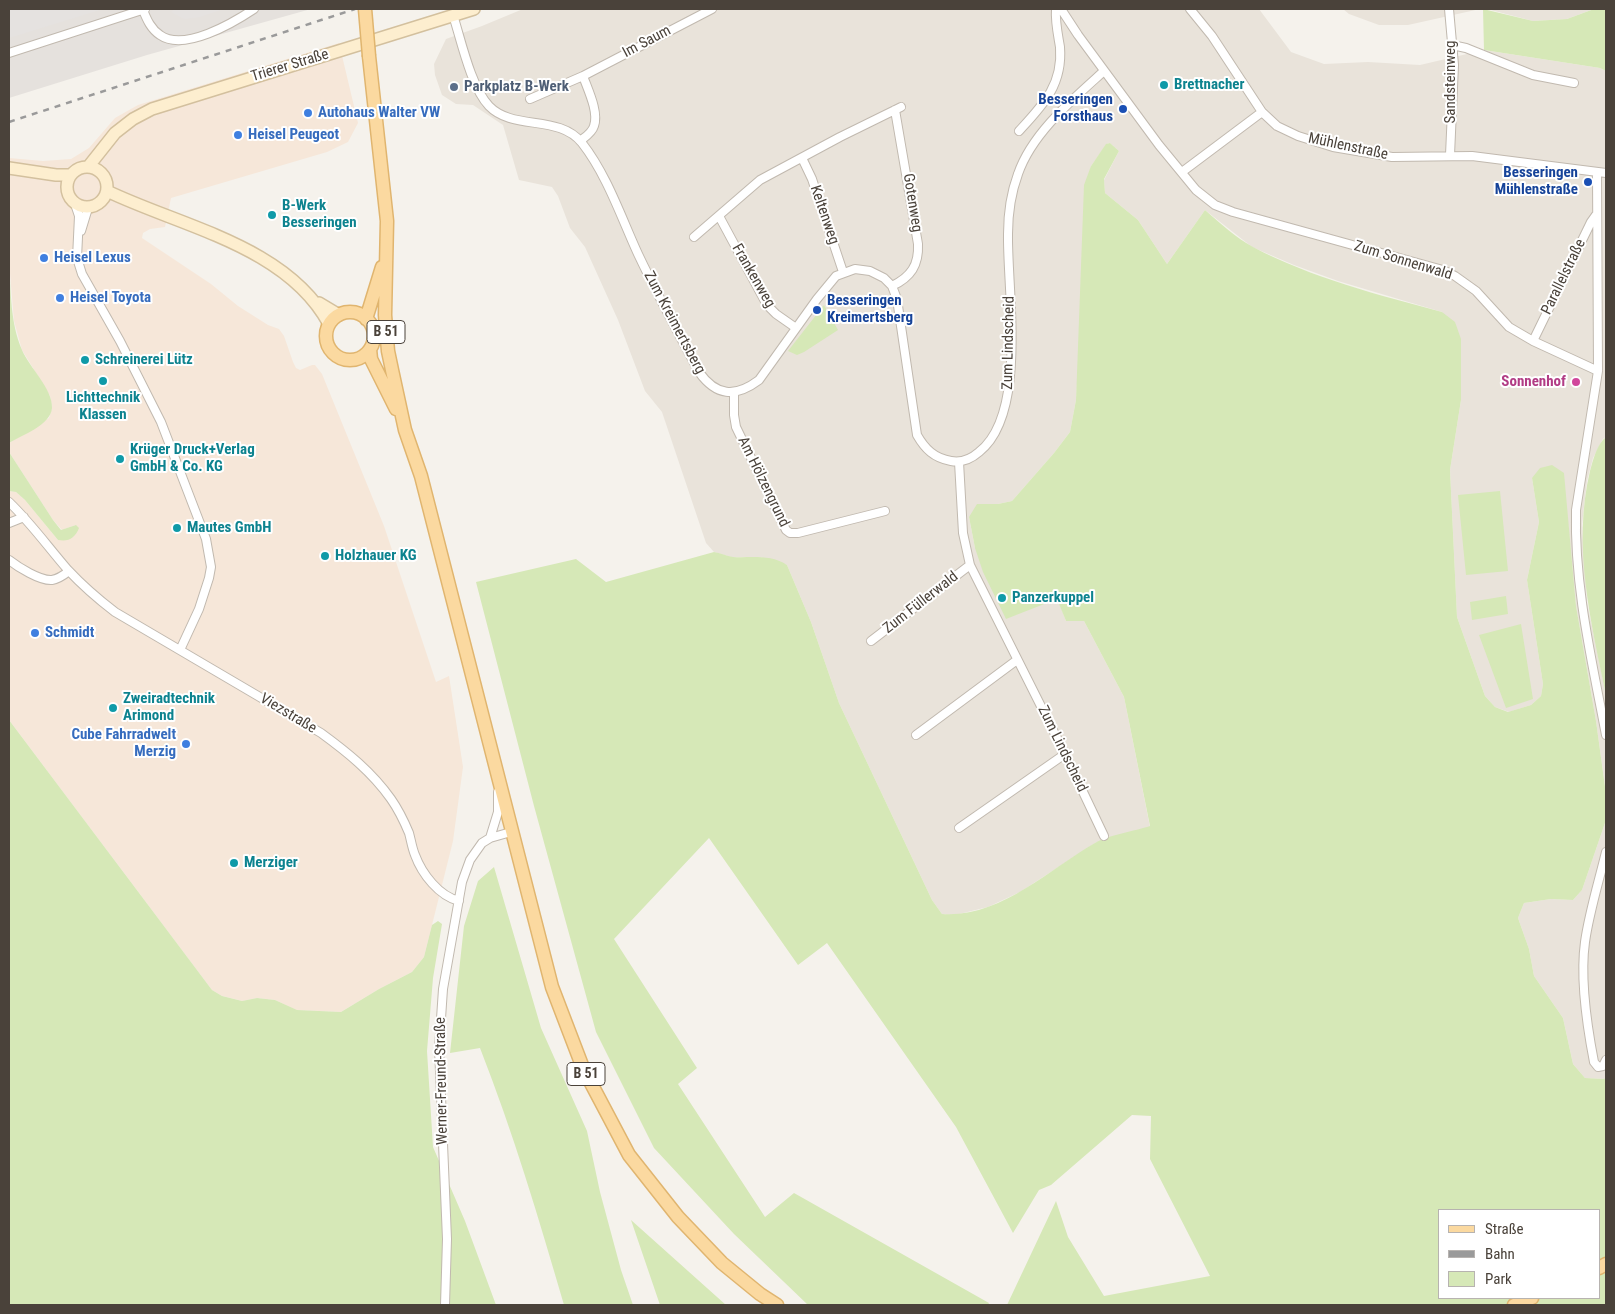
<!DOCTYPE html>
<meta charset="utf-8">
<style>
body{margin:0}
#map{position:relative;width:1615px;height:1314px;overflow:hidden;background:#f5f2ec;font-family:"Roboto Condensed",sans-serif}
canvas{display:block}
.frame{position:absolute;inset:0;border:10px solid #4a423a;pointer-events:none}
.legend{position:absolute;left:1438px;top:1209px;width:162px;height:90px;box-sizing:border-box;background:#fff;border:1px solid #b7b3b0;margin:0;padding:6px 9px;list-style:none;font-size:15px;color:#4a423a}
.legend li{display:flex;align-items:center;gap:10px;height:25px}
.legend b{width:25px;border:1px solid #b7b3b0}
</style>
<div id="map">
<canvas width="1615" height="1314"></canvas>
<div class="frame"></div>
<ul class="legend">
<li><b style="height:6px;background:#fbd9a0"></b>Straße</li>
<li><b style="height:6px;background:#9a9a9a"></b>Bahn</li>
<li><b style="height:14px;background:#d6e8b7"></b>Park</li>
</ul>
</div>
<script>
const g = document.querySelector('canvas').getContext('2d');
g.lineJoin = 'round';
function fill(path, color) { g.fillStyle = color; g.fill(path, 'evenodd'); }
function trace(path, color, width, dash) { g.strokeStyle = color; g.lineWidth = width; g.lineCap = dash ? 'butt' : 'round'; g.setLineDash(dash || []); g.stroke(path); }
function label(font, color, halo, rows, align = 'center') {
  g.font = font + ' "Roboto Condensed",sans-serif'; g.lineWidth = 4; g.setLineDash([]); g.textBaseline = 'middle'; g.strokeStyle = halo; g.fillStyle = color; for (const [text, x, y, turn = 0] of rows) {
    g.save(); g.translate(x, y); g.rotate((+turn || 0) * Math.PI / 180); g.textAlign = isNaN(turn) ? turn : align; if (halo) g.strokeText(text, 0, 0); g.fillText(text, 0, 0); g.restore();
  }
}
const residential = new Path2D(`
 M 523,9 L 1259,9 L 1291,52 L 1324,64 L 1368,62 L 1420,65 L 1484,50 L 1600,68 L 1606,71 L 1606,437 L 1603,439 L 1593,458 L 1587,481 L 1582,524 L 1587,602 L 1606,695 L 1606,794 L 1596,721 L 1576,606 L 1563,473 L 1532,478 L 1539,522 L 1527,580 L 1543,684 L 1541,696 L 1531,705 L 1509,712 L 1495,707 L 1485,696 L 1457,617 L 1450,470 L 1461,400 L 1442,312 L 1338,281 L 1294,265 L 1252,247 L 1205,210 L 1167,264 L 1138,220 L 1105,193 L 1104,180 L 1119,151 L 1110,143 L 1107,144 L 1091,166 L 1076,400 L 1070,432 L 1054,453 L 1012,501 L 998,504 L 969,517 L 975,548 L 1043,560 L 1066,621 L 1084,621 L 1124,697 L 1150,827 L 1097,842 L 1020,892 L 988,907 L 955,915 L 942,914 L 932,900 L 839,703 L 811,622 L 787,565 L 760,557 L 731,557 L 714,552 L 706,543 L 662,412 L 645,391 L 618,320 L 585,247 L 570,228 L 558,196 L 552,187 L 519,180 L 503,125 L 473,105 L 456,104 L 442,95 L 435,75 L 434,64 L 446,39 L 482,26 Z
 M 1343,9 L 1480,9 L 1408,25 L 1379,25 L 1349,14 Z
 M 1487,9 L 1594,9 L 1567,19 L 1533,21 Z
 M 1606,820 L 1606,1077 L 1604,1079 L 1585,1078 L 1573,1064 L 1563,1018 L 1534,976 L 1529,949 L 1518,918 L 1524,903 L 1551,899 L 1573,900 L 1582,890 Z`);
const commercial = new Path2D(`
 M 339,43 L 358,123 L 348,142 L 327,152 L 171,198 L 165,227 L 150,229 L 143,233 L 142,238 L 211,284 L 238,306 L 268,325 L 279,329 L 284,336 L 293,362 L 296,368 L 300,370 L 312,365 L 315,365 L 322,374 L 384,526 L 436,682 L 449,676 L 463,767 L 453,841 L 424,957 L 412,972 L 379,989 L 341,1012 L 296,1010 L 275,1000 L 257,998 L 242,1001 L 222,996 L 212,990 L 9,720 L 9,491 L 16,492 L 25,500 L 58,540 L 76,525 L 62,530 L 53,520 L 9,452 L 9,443 L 49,418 L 52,408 L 50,396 L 22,350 L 14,321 L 9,262 L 9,158 L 43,161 L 71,159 L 89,148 L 115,118 L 138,105 Z`);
const industrial = new Path2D(`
 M 9,9 L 311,9 L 147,55 L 9,98 Z`);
const green = new Path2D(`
 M 1483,9 L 1533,21 L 1567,19 L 1594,9 L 1606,9 L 1606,71 L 1600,68 L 1484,50 Z
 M 1110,143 L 1119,151 L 1104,179 L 1105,193 L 1138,220 L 1167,264 L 1205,210 C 1220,223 1236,238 1253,247 C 1312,278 1379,295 1442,312 L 1455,322 L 1461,339 L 1461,400 L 1450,470 L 1457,617 L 1485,696 L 1495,707 L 1508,712 L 1531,705 L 1541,696 L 1543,684 L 1527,580 L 1539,522 L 1532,478 L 1540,468 L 1552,465 L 1564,473 L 1576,606 L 1596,721 L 1606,794 L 1606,820 L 1582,890 L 1573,900 L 1551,899 L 1524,903 L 1518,918 L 1529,949 L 1534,976 L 1563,1018 L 1573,1064 L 1585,1078 L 1604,1079 L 1606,1077 L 1606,1305 L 1007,1305 L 1056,1201 L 1068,1237 L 1104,1296 L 1210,1276 L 1150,1159 L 1151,1116 L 1132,1115 L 1051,1185 L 1039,1190 L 1013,1233 L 956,1127 L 827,943 L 798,965 L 709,838 L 614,939 L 697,1068 L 678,1084 L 765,1217 L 794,1193 L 989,1303 L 988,1305 L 808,1305 L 734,1234 L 654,1148 L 596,1032 L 534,806 L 476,582 L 576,559 L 606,582 L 714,552 C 720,553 727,556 733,557 C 752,558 770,554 787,565 L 811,622 L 839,703 L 932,900 L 942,914 C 1000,918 1048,870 1095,843 C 1108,835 1135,831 1150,826 L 1124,697 L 1084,621 L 1066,621 L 1057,599 L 1006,619 L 983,572 L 975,548 L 969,517 L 977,504 L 998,504 L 1012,501 L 1054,453 L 1070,432 L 1076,400 L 1084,185 L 1091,166 L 1106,144 ZM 1439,1210 L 1599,1210 L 1599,1298 L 1439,1298 Z
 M 9,262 C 11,290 10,323 22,350 C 29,367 53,389 52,408 C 51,425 22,435 9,443 Z
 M 824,305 L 838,330 L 804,352 L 797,355 L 788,351 Z
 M 1606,437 L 1606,695 C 1591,622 1572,546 1590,471 C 1593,460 1597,444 1606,437 Z
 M 9,452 L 53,520 L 61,530 L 76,525 L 79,528 C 75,538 69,542 58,540 L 25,500 L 16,492 L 9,491 Z
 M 1500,491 L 1508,571 L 1466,575 L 1458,495 Z
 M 1506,596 L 1508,614 L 1472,620 L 1470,602 Z
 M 1521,624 L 1533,699 L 1506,708 L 1479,635 Z
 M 9,720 L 212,990 L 222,996 L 242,1001 L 257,998 L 275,1000 L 297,1010 L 341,1012 L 379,989 L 412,972 L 424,957 L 432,925 L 438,921 L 442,924 L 433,978 L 427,1051 L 433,1147 L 465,1221 L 496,1305 L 9,1305 Z
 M 494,867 L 541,1028 L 587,1131 L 600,1192 L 621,1270 L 633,1305 L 564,1305 C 539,1219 513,1132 480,1048 L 450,1053 L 464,926 L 478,881 Z
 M 631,1220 L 726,1305 L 660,1305 Z`);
const parking = new Path2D(`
 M 9,9 L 103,9 L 9,38 Z
 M 174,9 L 224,9 L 200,17 L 184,19 L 171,12 Z`);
const street = new Path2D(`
 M 1061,9 L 1078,35 L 1159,145 L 1196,190 L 1215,205 L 1233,212 L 1443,270 L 1455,276 L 1476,291 L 1509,327 L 1533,341 L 1598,371
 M 1190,9 L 1212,36 L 1262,112 L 1277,126 L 1298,136 L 1333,147 L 1392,157 L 1472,156 L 1606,173
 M 1449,9 L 1454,65 L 1450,155
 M 143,10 C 147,20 151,29 160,35 C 184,52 233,23 254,9
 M 453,15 C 461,40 471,87 489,106 C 513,131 559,114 582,143 C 607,175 621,217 638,254 C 657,294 678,333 699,372 C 716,396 735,398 759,380 L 817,299 L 836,276 L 855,269 L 870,271 L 884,278 L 892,286 L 897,299 L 917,435 C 925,449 934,458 951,461 C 962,463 971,459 979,452 C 1028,414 1007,291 1008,234 C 1008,213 1011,193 1018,174 C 1032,133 1073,99 1104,71
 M 1452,45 L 1466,48 L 1533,75 L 1574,83
 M 9,53 L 145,9
 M 530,99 L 583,76 L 712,9
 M 1019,131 C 1043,105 1063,85 1060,47 C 1058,35 1055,22 1056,9
 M 580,141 C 585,137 592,133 594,126 C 599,112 588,90 583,76
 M 802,158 L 812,179 L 843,272
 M 1182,172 L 1262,112
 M 1597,172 L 1598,371 L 1576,510 C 1574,586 1592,661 1606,735
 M 75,204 L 79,216 L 77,258 L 82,274 L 120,341 L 161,422 L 206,539 L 211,567 L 209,578 L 199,609 L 180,650
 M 719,216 L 767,305 L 776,314 L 796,328
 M 81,231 L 88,208
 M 694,237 L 760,180 L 840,137 L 901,107
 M 892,286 C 911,277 919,265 918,244 L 895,110
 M 1533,341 L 1591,222 L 1596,215
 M 734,393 L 734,415 L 736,427 L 786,530 L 790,533 L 798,533 L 885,511
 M 959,462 L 963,533 L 970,565 L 1065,754 L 1104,836
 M 9,502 C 31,523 48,547 68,570 C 82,585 98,599 115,612 L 321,733 C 347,752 372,772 391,799 C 398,809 404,821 409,833 C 411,840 412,848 415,855 C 422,874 439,896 459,901
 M 9,523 L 24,517
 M 9,560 C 18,567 40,581 52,580 C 58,579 64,575 69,571
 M 871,641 L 970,565
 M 916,735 L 1017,660
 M 959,828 L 1065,754
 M 490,838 L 498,812 L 498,792
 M 1606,852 C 1599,881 1589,913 1585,942 C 1580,978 1587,1026 1594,1062 L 1598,1067 L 1603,1066 L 1606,1060
 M 445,1305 L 447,1239 L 439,1048 L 443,989 L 462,882 L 470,860 L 482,843 L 490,838 L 511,832`);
const secondary = new Path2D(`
 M67 187a20 20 0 1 1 40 0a20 20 0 1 1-40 0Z
 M 88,167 L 115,133 L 133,119 L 152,109 L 474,9
 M 9,168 L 56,175 L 71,175
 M 107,191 C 182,227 287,246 329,324
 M 319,303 L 339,315`);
const primary = new Path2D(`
 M 369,56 L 387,221 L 385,315 L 388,351 L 392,370 L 405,430 L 421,476 L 462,636 L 552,987 L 583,1068 L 629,1155 L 678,1217 L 722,1263 L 760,1294 L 777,1305
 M326 336a24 24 0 1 1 48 0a24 24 0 1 1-48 0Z
 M 366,319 L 382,267
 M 370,349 L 371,359 L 396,409
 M 1599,1268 L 1606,1264
 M 1514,1305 L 1532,1298`);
const rail = new Path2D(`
 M 9,122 L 355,9`);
const primaryBridge = new Path2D(`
 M 365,9 L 369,56`);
const markers = [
 [1164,85,5,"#0f9aa8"],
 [454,87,5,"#5c6f8a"],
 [1123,109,5,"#1a4fb4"],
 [308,113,5,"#3f7fe0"],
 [238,135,5,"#3f7fe0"],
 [1588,182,5,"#1a4fb4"],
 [272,215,5,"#0f9aa8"],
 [44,258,5,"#3f7fe0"],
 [60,298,5,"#3f7fe0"],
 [817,310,5,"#1a4fb4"],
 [85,360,5,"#0f9aa8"],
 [103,381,5,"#0f9aa8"],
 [1576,382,5,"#d1479c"],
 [120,459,5,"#0f9aa8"],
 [177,528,5,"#0f9aa8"],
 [325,556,5,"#0f9aa8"],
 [1002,598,5,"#0f9aa8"],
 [35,633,5,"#3f7fe0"],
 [113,708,5,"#0f9aa8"],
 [186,744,5,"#3f7fe0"],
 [234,863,5,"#0f9aa8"]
];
const shields = [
 [386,332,38],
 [586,1074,38]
];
const shieldNames = [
 ["B 51",386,332],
 ["B 51",586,1074]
];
const streetNames = [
 ["Im Saum",647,42,-28],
 ["Trierer Straße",290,66,-17],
 ["Sandsteinweg",1451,82,-90],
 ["Mühlenstraße",1348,147,12],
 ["Gotenweg",912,203,81],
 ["Keltenweg",824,215,71],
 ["Zum Sonnenwald",1403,261,17],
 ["Frankenweg",753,276,60],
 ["Parallelstraße",1564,277,-64],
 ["Zum Kreimertsberg",674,323,62],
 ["Zum Lindscheid",1009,343,-89],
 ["Am Hölzengrund",763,482,64],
 ["Zum Füllerwald",921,603,-38],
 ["Viezstraße",288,714,31],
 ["Zum Lindscheid",1062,749,64],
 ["Werner-Freund-Straße",442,1081,-91]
];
const cultureNames = [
 ["Brettnacher",1174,85],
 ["B-Werk",282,206],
 ["Besseringen",282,223],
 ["Schreinerei Lütz",95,360],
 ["Lichttechnik",103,398,"center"],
 ["Klassen",103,415,"center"],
 ["Krüger Druck+Verlag",130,450],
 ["GmbH & Co. KG",130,467],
 ["Mautes GmbH",187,528],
 ["Holzhauer KG",335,556],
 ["Panzerkuppel",1012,598],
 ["Zweiradtechnik",123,699],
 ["Arimond",123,716],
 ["Merziger",244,863]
];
const serviceNames = [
 ["Parkplatz B-Werk",464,87]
];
const transitNames = [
 ["Besseringen",1113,100],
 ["Forsthaus",1113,117],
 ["Besseringen",1578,173],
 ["Mühlenstraße",1578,190],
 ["Besseringen",827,301,"left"],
 ["Kreimertsberg",827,318,"left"]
];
const shopNames = [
 ["Autohaus Walter VW",318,113],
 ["Heisel Peugeot",248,135],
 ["Heisel Lexus",54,258],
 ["Heisel Toyota",70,298],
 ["Schmidt",45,633],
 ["Cube Fahrradwelt",176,735,"right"],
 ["Merzig",176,752,"right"]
];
const hotelNames = [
 ["Sonnenhof",1566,382]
];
fill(residential, '#e9e3da');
fill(commercial, '#f6e7d9');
fill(industrial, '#e5e1dd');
fill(green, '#d6e8b7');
fill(parking, '#e5e2e0');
trace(street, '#c1b9af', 10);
trace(secondary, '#d3c09e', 14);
trace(primary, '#e0b56f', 15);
trace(street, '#fff', 8);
trace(secondary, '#fdeecf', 11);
trace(primary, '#fbd9a0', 12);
trace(rail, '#9a9a9a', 2.5, [6, 6]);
trace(primaryBridge, '#e0b56f', 15, []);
trace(primaryBridge, '#fbd9a0', 12);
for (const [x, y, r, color] of markers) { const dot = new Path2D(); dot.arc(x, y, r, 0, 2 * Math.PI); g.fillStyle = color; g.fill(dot); trace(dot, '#fff', 2); }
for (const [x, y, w] of shields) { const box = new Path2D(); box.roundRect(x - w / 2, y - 11.5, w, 23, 4); g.fillStyle = '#fff'; g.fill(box); trace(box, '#4a423a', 1); }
label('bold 14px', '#4a423a', null, shieldNames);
label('15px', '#4a423a', '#fff', streetNames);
label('bold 15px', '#0d838f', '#fff', cultureNames, 'left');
label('bold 15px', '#4e5e75', '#fff', serviceNames, 'left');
label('bold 15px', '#164399', '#fff', transitNames, 'right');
label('bold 15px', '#366cbe', '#fff', shopNames, 'left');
label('bold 15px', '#b23c85', '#fff', hotelNames, 'right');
</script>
